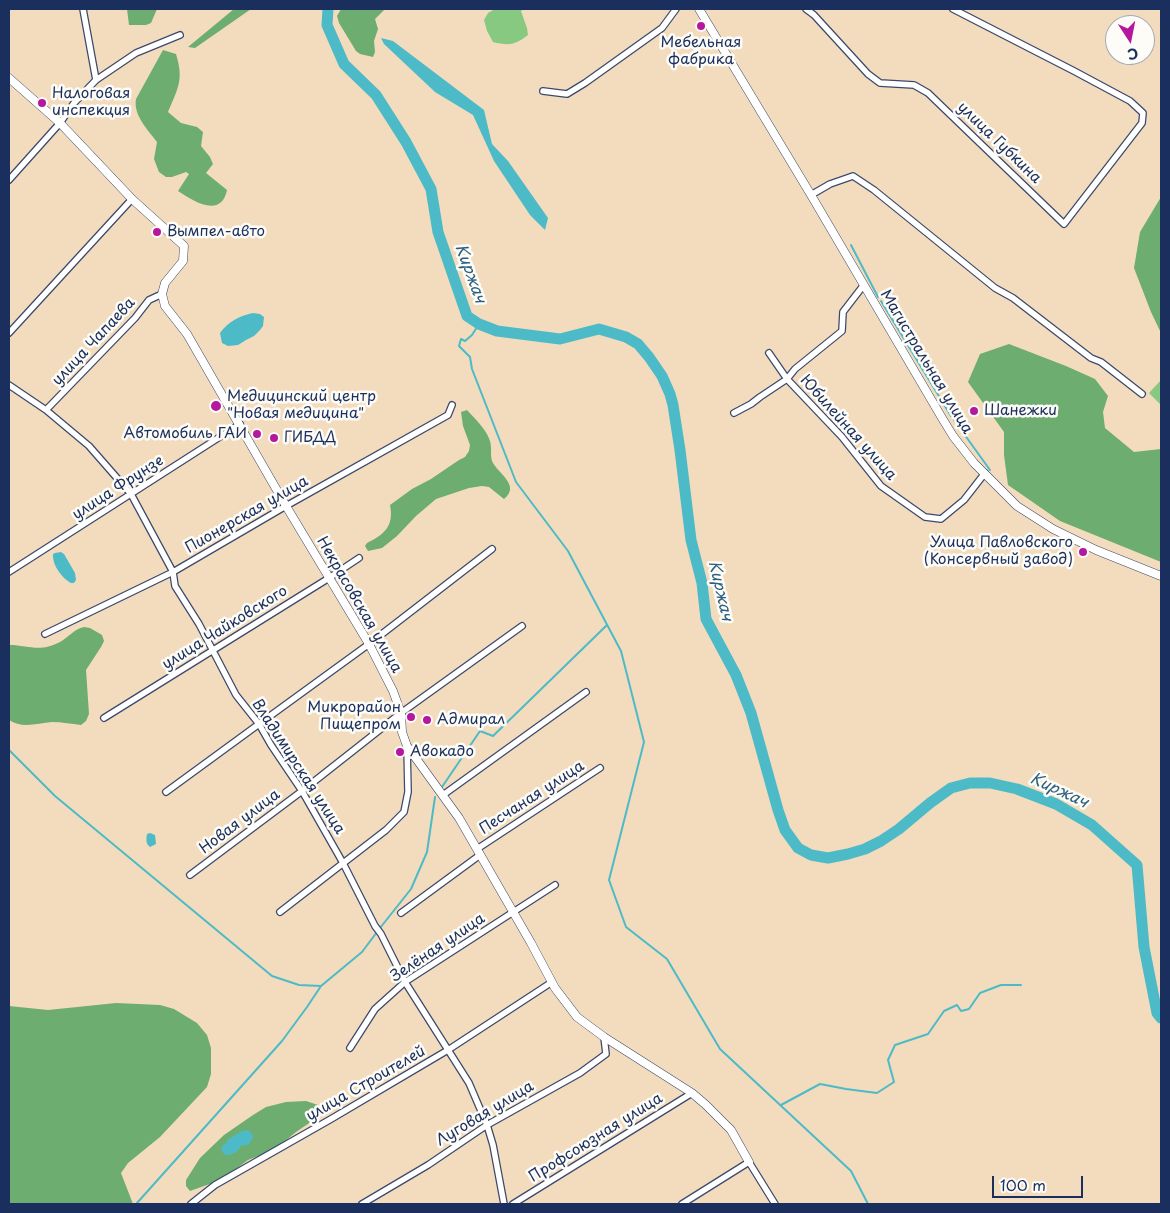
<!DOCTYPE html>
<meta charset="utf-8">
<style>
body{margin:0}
#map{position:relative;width:1170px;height:1213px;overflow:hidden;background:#f2dcbd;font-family:"Playpen Sans",sans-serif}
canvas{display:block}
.frame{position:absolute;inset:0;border:10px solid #1b2f5e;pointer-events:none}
.north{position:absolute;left:1105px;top:15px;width:50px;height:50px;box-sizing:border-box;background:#fdfcf7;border:1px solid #a3aaba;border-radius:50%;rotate:169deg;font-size:14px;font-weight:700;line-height:20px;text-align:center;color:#1b2f5e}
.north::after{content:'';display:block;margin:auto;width:18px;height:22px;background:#b5179e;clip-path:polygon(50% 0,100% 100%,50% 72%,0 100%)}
.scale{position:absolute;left:992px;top:1176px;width:91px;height:22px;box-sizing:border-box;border:2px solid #1b2f5e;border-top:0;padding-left:6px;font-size:15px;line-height:18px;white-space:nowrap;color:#1b2f5e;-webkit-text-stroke:4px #fdfcf7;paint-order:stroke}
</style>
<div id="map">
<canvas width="1170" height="1213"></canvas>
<div class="frame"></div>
<div class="north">С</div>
<div class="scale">100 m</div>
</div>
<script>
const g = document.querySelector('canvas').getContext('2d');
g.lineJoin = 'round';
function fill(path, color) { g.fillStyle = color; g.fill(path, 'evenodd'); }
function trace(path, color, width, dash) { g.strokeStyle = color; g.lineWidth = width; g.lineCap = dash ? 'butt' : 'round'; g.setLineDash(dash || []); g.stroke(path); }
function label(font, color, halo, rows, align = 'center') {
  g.font = font + ' "Playpen Sans",sans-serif'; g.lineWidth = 5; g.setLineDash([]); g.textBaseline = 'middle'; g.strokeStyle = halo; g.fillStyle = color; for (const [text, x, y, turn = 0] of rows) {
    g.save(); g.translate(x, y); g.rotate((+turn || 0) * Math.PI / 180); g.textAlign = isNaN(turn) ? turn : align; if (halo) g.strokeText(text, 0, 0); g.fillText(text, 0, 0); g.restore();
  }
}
const green = new Path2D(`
 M 495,9 L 524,9 L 521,11 L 527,28 L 528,35 C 515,45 509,46 493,42 L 487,31 L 484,20 L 488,13 Z
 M 1161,380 L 1161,405 L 1149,393 Z`);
const forest = new Path2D(`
 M 127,9 L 157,9 L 151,23 L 146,25 L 129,25 Z
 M 234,9 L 251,9 L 195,48 L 188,47 Z
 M 341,9 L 385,9 L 375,19 L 378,29 L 374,41 L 375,52 L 373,57 L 360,54 L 356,51 L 339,23 L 337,16 Z
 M 163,50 L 176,54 C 184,80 178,88 168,112 L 181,123 L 197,127 L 203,132 L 201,146 L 210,157 L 213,164 L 206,173 L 227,190 C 221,219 193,201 178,191 L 189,174 L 186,172 L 172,177 L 166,177 L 159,172 L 154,159 L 157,142 C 148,130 133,115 136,99 Z
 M 1161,197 L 1161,333 L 1151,312 L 1134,268 L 1140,232 Z
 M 1009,344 L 1066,366 L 1095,379 L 1108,396 L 1103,412 L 1105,428 L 1134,452 L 1161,449 L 1161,562 L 1060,521 L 1008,485 L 1004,455 L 1004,432 L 968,382 L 980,354 Z
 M 467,410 C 475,419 487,430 490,441 C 492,448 490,454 492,461 C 498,474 521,485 504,499 L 489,487 L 482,486 L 469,488 L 436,499 L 416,516 L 397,536 L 382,548 L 368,551 L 365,546 L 367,543 C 385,534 394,526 390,505 L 412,489 L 431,479 L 459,460 L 465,457 L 469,451 L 470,445 L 463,426 L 461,412 Z
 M 84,627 L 90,628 L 102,635 L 104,641 L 101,647 L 86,670 L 89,714 L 86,721 L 81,725 C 72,724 62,722 52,722 C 38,723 22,729 9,720 L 9,645 C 29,645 39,653 60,642 C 69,637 74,629 84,627 Z
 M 116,1003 L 160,1005 L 174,1009 L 197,1023 L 207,1035 L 211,1048 L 211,1074 L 207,1087 L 160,1137 L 128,1163 L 121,1173 L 133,1204 L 9,1204 L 9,1006 L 48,1010 Z
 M 306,1101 L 324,1107 L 324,1113 L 296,1132 L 274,1150 L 248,1160 L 221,1180 L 190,1191 L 186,1186 L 186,1180 L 200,1158 L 224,1135 L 253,1115 L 266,1107 L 286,1102 Z`);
const water = new Path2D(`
 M 381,38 L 393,41 L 484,110 L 492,144 L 508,161 L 548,218 L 545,230 L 530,215 L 494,161 L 473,115 L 435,92 L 384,44 Z
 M 253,313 L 260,314 L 264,317 L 263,326 L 260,330 L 254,336 L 246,340 L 238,345 L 228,346 L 222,343 L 220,333 C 229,321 239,316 253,313 Z
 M 61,552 L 64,554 L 75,573 L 76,580 L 74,583 L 71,583 C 62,578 52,565 53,554 L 55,553 Z
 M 150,833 L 155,835 L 156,844 L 150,847 C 146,844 146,840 147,834 Z
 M 248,1130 L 253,1135 L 253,1138 L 248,1145 L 241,1146 C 238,1152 232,1155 226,1155 L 223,1153 L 221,1147 L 227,1142 L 227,1140 L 242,1131 Z`);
const stream = new Path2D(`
 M 851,245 L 878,297
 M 881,301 L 951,416
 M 479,324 L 472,335 L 465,341 L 461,339 L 459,346 L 470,357 L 472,369 L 516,482 L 568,551 L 621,651 L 644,742 L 609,880 L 626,927 L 667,959 L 720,1049 L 851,1171 L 868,1204
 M 954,420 L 990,470
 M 9,750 L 55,796 L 272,976 L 299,985 L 321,986
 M 442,787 L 480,731 L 493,736 L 607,625
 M 380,928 L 411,889 L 427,852 L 435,797
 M 781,1105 L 820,1084 L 846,1089 L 877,1093 L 894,1082 L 888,1060 L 895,1045 L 928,1034 L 944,1011 L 957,1005 L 961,1011 L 969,1009 L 980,993 L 1001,985 L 1021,985
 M 137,1203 L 282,1041 L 307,1007 L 321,986 L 362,952 L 377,932`);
const river = new Path2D(`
 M 328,9 L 327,25 L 344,64 L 376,95 L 406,142 L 431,189 L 438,232 L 467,316 L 479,324 L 497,331 L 560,339 L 599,329 L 626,337 L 638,344 L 649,357 L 662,376 L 670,394 L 673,405 L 680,450 L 691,540 L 702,583 L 706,619 L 736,675 L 751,713 L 778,810 L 785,830 L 798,848 L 811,855 L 828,858 L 848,854 L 865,849 L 881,841 L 899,829 L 930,803 L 951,788 L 970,783 L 990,783 L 1017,789 L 1056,804 L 1092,825 L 1137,865 L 1144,947 L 1157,1013 L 1161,1018`);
const street = new Path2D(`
 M 83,9 L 96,80
 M 806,9 L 814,15 L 868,74 L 880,83 L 914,85 L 928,93 L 1064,224 L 1142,123 L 1143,113 L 1130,101 L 1074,71 L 953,9
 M 543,91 L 567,94 L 585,83 L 662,28 L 676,9
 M 9,180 L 60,123 L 74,103 L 96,80 L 136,53 L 180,35
 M 811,195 L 830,184 L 853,176 L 874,190 L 995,288 L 1013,298 L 1091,358 L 1101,362 L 1142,394
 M 9,333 L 132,199
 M 769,353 L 787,379 L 842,437 L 881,486 L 925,517 L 941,519 L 964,500 L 985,473
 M 9,385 L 46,410 L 89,446 L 131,494 L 173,572 L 175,586 L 199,624 L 236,695 L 259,724 L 271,745 L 302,791 L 343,863 L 375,926 L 381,934 L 405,982 L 469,1083 L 487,1125 L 493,1145 L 504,1204
 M 46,410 L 135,318 L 149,300 L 162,294
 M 734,413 L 751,404 L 760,397 L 787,379 L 795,369 L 842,331 L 843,312 L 863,286
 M 9,572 L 240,424
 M 45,634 L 173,572 L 286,506 L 448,415 L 452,405
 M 104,718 L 329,578 L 359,558
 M 166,792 L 259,724 L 369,644 L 492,549
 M 443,795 L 586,692
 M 477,849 L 600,768
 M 190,875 L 302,791 L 401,713 L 522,626
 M 280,912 L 386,830 L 404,812 L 408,792 L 407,746
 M 401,913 L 480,855
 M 350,1048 L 375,1009 L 405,982 L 555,885
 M 191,1204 L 215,1185 L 331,1119 L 448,1050 L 552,982
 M 362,1204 L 428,1165 L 487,1125 L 580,1073 L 606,1054 L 604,1037
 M 513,1204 L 692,1093
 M 682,1204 L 749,1162 L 775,1204`);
const secondary = new Path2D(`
 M 699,9 L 811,195 L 942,418 L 953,436 L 974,463 L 1017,506 L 1053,529 L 1096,550 L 1161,576
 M 9,78 L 60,123 L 132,199 L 184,246 L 183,261 L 165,283 L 162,294 L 165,306 L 187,334 L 286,506 L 369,644 L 393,691 L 401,713 L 402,732 L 407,746 L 459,818 L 531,943 L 555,988 L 577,1017 L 604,1037 L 692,1093 L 706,1105 L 731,1130 L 749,1162`);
const markers = [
 [701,26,5,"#b5179e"],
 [42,103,5,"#b5179e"],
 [157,232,5,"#b5179e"],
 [216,406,6,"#b5179e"],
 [974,411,5,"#b5179e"],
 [257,434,5,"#b5179e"],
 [274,438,5,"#b5179e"],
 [1083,552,5,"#b5179e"],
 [411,717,5,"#b5179e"],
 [427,720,5,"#b5179e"],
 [400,752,5,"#b5179e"]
];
const poiNames = [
 ["Мебельная",701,43,"center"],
 ["фабрика",701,60,"center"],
 ["Налоговая",52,94],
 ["инспекция",52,111],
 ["Вымпел-авто",167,232],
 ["Медицинский центр",227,397],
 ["\"Новая медицина\"",227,414],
 ["Шанежки",984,411],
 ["Автомобиль ГАИ",247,434,"right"],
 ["ГИБДД",284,438],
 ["Улица Павловского",1073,543,"right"],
 ["(Консервный завод)",1073,560,"right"],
 ["Микрорайон",401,708,"right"],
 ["Пищепром",401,725,"right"],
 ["Адмирал",437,720],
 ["Авокадо",410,752]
];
const streetNames = [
 ["улица Губкина",999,143,44],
 ["улица Чапаева",94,342,-47],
 ["Магистральная улица",926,362,59],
 ["Юбилейная улица",848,428,48],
 ["улица Фрунзе",118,488,-33],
 ["Пионерская улица",247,515,-30],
 ["Некрасовская улица",359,605,60],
 ["улица Чайковского",225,628,-32],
 ["Владимирская улица",298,767,57],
 ["Песчаная улица",532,798,-33],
 ["Новая улица",240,822,-37],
 ["Зелёная улица",438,948,-34],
 ["улица Строителей",366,1084,-30],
 ["Луговая улица",485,1114,-31],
 ["Профсоюзная улица",596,1138,-32]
];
const waterNames = [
 ["Киржач",470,274,70],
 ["Киржач",720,591,77],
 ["Киржач",1059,791,25]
];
fill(green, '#87c981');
fill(forest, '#6dad6f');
fill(water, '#4dbac7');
trace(stream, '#4dbac7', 2);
trace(river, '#4dbac7', 11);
trace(street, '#3b496c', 8);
trace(secondary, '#3b496c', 9);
trace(street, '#fff', 5.5);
trace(secondary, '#fff', 8);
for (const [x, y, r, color] of markers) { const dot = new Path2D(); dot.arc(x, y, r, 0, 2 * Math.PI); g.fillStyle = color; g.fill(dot); trace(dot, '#fdfcf7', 2); }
label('15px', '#1b2f5e', '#fdfcf7', poiNames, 'left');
label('15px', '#1b2f5e', '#fdfcf7', streetNames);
label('italic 16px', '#2c6083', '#fdfcf7', waterNames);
</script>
